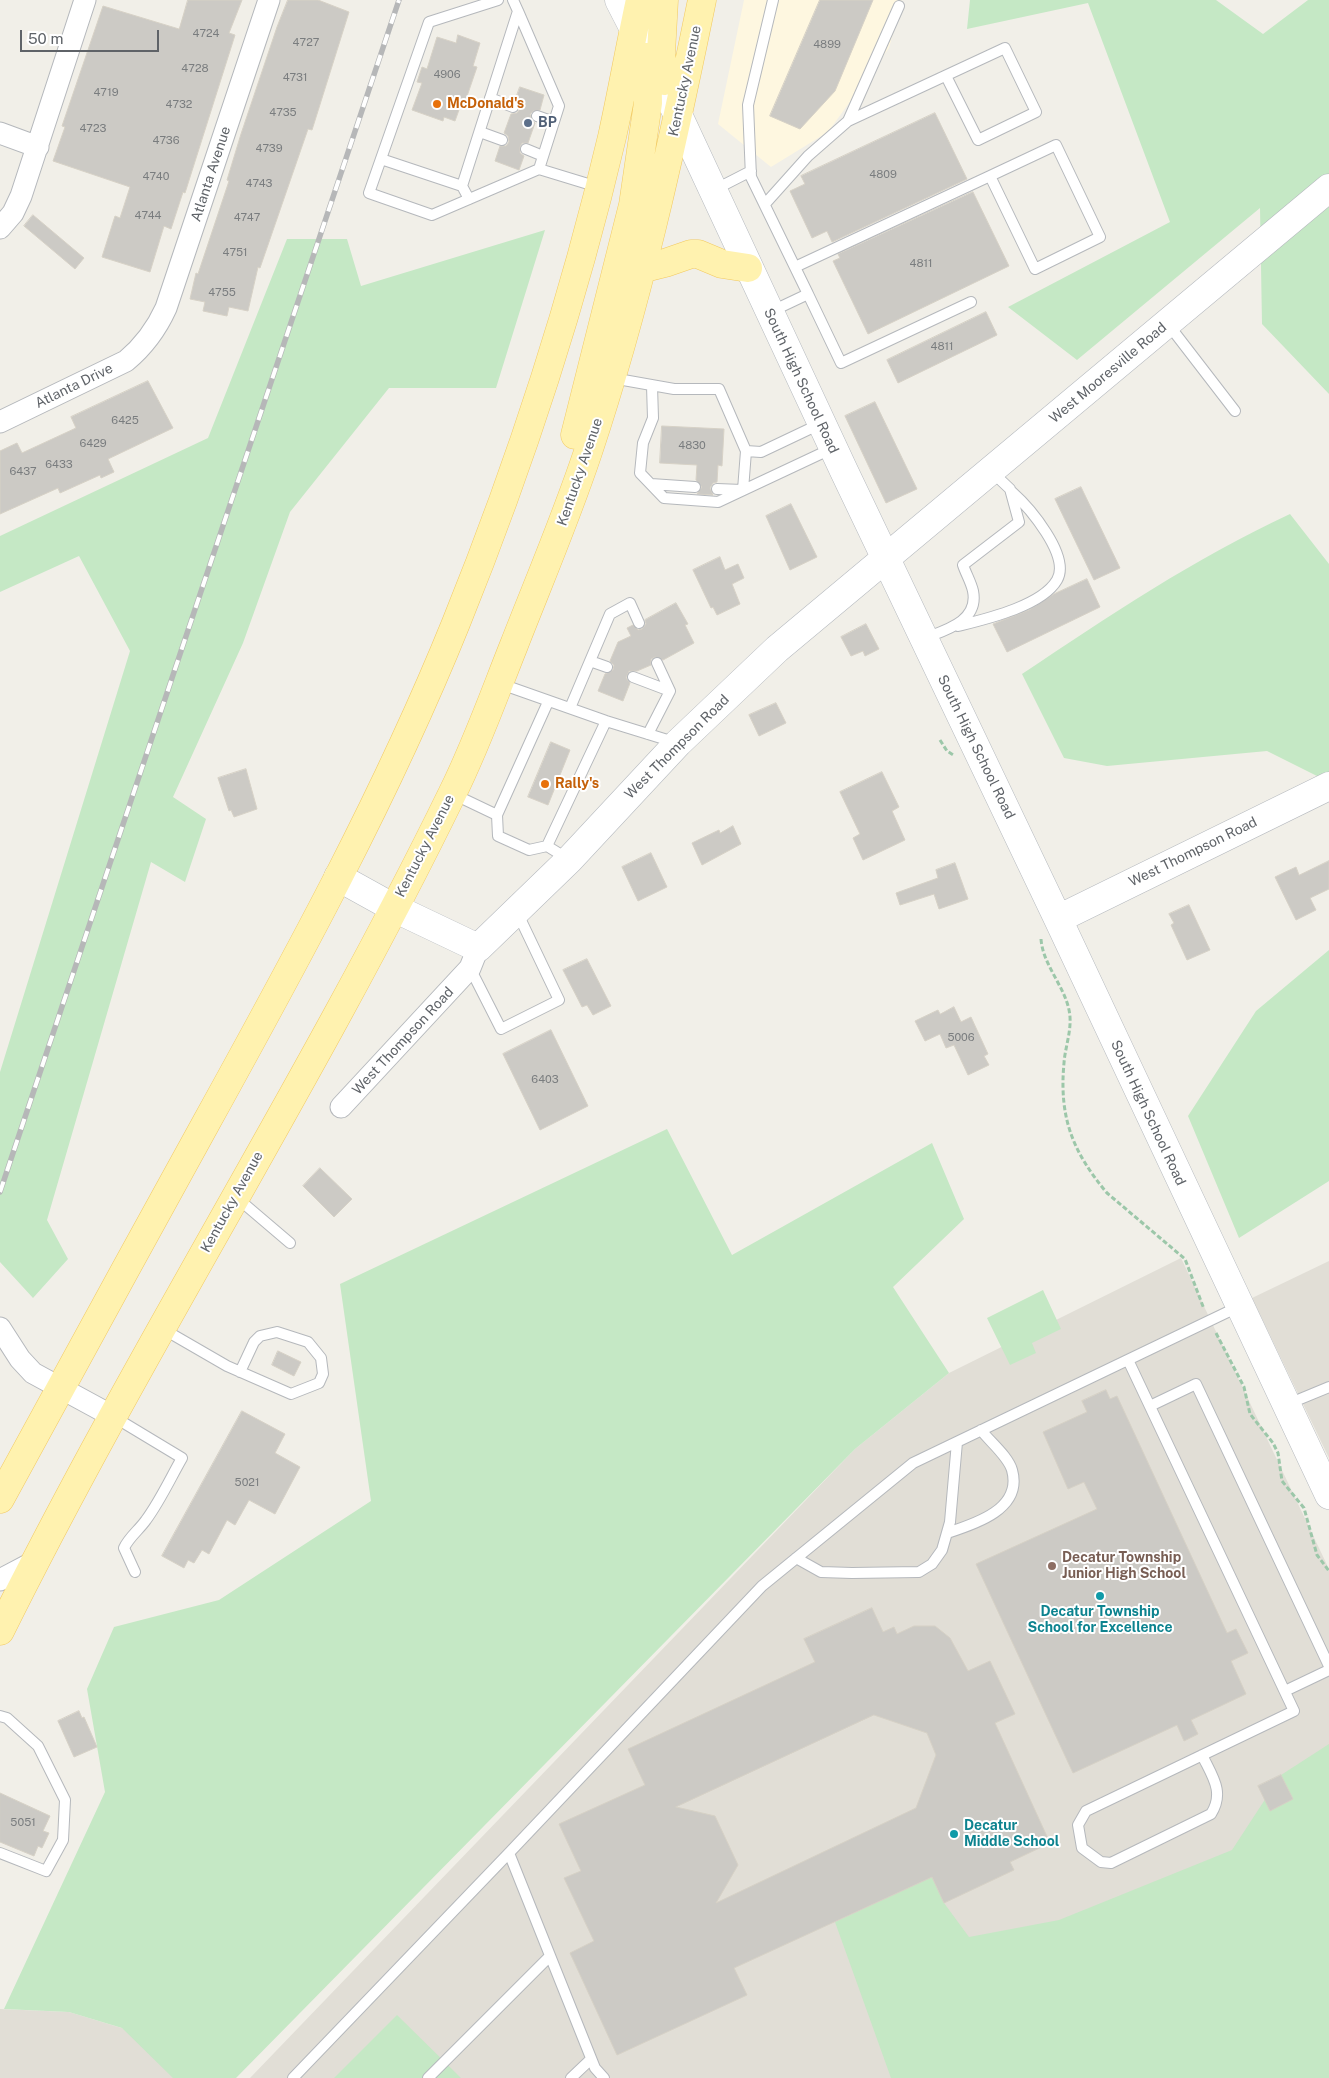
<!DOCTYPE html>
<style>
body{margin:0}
#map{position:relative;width:1329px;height:2078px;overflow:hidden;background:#f1efe8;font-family:"Public Sans",sans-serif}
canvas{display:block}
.scale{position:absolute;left:20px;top:30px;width:139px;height:22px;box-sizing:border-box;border:2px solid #5f6368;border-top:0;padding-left:6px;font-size:15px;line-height:18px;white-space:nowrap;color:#5f6368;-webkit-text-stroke:4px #fff;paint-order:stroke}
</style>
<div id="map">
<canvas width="1329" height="2078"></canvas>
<div class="scale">50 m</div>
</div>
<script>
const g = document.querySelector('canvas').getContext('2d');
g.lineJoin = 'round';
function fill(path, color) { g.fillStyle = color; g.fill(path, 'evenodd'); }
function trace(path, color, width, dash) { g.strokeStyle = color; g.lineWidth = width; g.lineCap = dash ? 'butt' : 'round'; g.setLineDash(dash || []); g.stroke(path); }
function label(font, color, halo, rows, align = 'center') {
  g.font = font + ' "Public Sans",sans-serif'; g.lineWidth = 4; g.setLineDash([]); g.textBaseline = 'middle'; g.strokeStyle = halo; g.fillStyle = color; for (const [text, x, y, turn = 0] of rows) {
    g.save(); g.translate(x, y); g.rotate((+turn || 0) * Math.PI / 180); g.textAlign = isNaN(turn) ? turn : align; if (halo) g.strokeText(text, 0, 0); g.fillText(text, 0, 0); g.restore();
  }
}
const commercial = new Path2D(`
 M 744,0 L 902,0 L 889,48 L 828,132 L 771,167 L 718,124 Z`);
const education = new Path2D(`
 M 1181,1258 L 1329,1569 L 1329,2078 L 250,2078 L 855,1449 L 949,1373 Z
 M 1329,1261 L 1329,1458 L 1252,1298 Z
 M 0,2009 L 69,2012 L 148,2036 L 180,2078 L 0,2078 Z`);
const green = new Path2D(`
 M 970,0 L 1216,0 L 1263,34 L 1308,0 L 1329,0 L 1329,394 L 1262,324 L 1260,208 L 1077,360 L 1008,307 L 1170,222 L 1088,3 L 967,29 Z
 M 545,230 L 496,388 L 389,388 L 290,512 L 243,643 L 173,797 L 206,819 L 185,882 L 151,862 L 47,1220 L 68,1259 L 33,1298 L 0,1262 L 0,1072 L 130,651 L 79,556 L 0,592 L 0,536 L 208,438 L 287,239 L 347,239 L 361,286 Z
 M 1290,514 L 1329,564 L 1329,782 L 1267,751 L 1107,766 L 1064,758 L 1022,674 C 1109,616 1195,558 1290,514 Z
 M 1329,950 L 1329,1181 L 1239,1238 L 1188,1116 L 1256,1011 Z
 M 667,1129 L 732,1255 L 932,1143 L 964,1219 L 893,1287 L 949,1373 L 855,1449 L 236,2078 L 173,2078 L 122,2028 L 69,2012 L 4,2009 L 105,1792 L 87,1689 L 114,1627 L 219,1600 L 371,1501 L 340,1284 Z
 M 1043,1290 L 1061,1329 L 1032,1343 L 1036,1353 L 1010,1365 L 987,1318 Z
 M 1329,1744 L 1329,2078 L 891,2078 L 835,1922 L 932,1877 L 944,1903 L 969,1937 L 1059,1920 L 1232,1850 L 1281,1775 Z
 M 397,2015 L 461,2078 L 334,2078 Z`);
const building = new Path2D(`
 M 188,0 L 242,0 L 229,33 L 235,35 L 185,193 L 183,192 L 171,229 L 164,226 L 150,272 L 102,257 L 115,216 L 120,218 L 130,187 L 53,161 L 65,127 L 62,126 L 103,6 L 179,29 Z
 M 288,0 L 318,0 L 349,12 L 312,130 L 308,129 L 260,268 L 258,267 L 248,311 L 229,307 L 227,316 L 203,311 L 205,302 L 190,299 L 196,273 L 198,274 L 229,181 L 227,180 L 241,134 L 277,27 Z
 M 820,0 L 873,0 L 835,91 L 800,129 L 770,116 Z
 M 458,35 L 480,43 L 473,66 L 477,67 L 463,108 L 460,107 L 455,121 L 444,117 L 443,121 L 412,110 L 422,83 L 417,82 L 422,67 L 427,69 L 437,37 L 456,43 Z
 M 520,87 L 544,95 L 540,110 L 533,111 L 530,114 L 532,120 L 535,123 L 528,143 L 522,143 L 520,147 L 520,153 L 524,156 L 519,170 L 495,161 L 500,146 L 506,146 L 509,142 L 508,136 L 504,133 L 511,114 L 517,113 L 520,109 L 519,103 L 515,101 Z
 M 935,113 L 967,179 L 832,242 L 827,231 L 812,238 L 790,191 L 805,184 L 801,176 Z
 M 973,192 L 1009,266 L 868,334 L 833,261 L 840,258 L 838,254 Z
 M 33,215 L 84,258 L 75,269 L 24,226 Z
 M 986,312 L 997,335 L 898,383 L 887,360 Z
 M 148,381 L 173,428 L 108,459 L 114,472 L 101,478 L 100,475 L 60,493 L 58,488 L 0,514 L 0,451 L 17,443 L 22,453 L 76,428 L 71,417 Z
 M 875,402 L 917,489 L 886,503 L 845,416 Z
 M 662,426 L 724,429 L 722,466 L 718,465 L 717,482 L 713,483 L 710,488 L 713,495 L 697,494 L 702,487 L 696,480 L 697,465 L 660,463 Z
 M 1081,487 L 1120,568 L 1094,580 L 1055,499 Z
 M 791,504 L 817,557 L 790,570 L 766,516 Z
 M 720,557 L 725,570 L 738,564 L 744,578 L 732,584 L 740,604 L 717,615 L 713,607 L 711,608 L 693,570 Z
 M 1087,579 L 1100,607 L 1007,652 L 993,624 L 1029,610 L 1054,594 Z
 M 676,603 L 688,624 L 685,625 L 694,643 L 663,660 L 655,657 L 651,659 L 651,665 L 637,671 L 629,671 L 626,678 L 630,683 L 623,701 L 598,691 L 605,674 L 613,670 L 614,665 L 610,661 L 618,642 L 631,636 L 627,628 L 633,625 L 638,630 L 642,629 L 646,624 L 645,620 Z
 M 866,624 L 879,649 L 865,656 L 863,651 L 851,656 L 841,637 Z
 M 776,703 L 786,723 L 759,736 L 749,715 Z
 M 551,742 L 570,750 L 548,805 L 528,797 Z
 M 246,769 L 257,809 L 234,817 L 231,810 L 229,811 L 218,778 Z
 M 882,772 L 899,807 L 892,811 L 905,840 L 863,860 L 853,838 L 860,834 L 840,792 Z
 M 733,826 L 741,844 L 702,865 L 692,843 L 719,830 L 720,833 Z
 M 651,853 L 667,887 L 638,901 L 622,867 Z
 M 1329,861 L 1329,889 L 1310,898 L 1316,910 L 1296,920 L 1275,877 L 1296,867 L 1299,875 Z
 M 955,863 L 968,899 L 939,909 L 934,894 L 900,905 L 896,893 L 938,878 L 936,870 Z
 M 1189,905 L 1210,950 L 1187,960 L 1171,925 L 1174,923 L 1169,914 Z
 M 587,959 L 611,1006 L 593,1015 L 587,1005 L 582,1007 L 563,970 Z
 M 954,1007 L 961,1022 L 971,1017 L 988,1054 L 984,1056 L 989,1065 L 968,1075 L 954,1045 L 946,1048 L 940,1034 L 925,1041 L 915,1021 L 938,1010 L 940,1014 Z
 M 551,1030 L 588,1106 L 540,1130 L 503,1054 Z
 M 320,1168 L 352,1199 L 334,1217 L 303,1186 Z
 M 278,1351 L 301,1362 L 294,1376 L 272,1365 Z
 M 1106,1390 L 1110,1399 L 1117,1396 L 1227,1633 L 1236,1629 L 1248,1653 L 1231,1661 L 1246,1694 L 1191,1720 L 1198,1734 L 1184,1741 L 1177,1725 L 1073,1773 L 976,1564 L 1097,1509 L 1084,1482 L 1068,1489 L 1043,1432 L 1087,1412 L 1082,1401 Z
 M 242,1411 L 285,1434 L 275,1453 L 300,1467 L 275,1514 L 249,1500 L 235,1525 L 227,1520 L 209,1554 L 202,1550 L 194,1563 L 188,1560 L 184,1568 L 162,1556 Z
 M 872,1608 L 883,1632 L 894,1627 L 897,1634 L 914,1626 L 935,1626 L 950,1638 L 968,1671 L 990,1661 L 1015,1714 L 995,1723 L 1050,1843 L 1010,1862 L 1014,1870 L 944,1903 L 932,1877 L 734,1968 L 747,1995 L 617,2055 L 570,1953 L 594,1941 L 564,1878 L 581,1871 L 559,1824 L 645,1785 L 628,1749 L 815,1662 L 804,1639 ZM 874,1715 L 927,1733 L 936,1755 L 916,1808 L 716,1903 L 738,1865 L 715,1816 L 676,1807 Z
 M 79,1711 L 82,1718 L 84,1717 L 97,1747 L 74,1757 L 58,1721 Z
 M 1281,1775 L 1293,1799 L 1270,1811 L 1258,1786 Z
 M 0,1793 L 50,1816 L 43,1831 L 49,1833 L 42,1848 L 38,1846 L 34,1856 L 0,1842 Z`);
const path = new Path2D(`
 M 940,740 L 947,751 L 955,756
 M 1041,939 C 1043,967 1068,989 1070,1017 C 1071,1033 1065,1048 1064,1063 C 1059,1117 1072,1151 1107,1193 L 1185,1259 L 1204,1309
 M 1216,1333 L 1244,1387 L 1250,1414 L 1273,1443 L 1278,1453 L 1282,1481 L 1304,1508 L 1317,1555 L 1329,1571`);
const lane = new Path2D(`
 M 498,0 L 429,22 L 369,193 L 432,215 L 539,169 L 598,187
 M 518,11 L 559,106 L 539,169
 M 490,98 L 513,107
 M 537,116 L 554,122
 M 848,121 L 899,6
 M 480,132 L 502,140
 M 526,149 L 543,156
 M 381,159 L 462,186
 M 714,190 L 751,171
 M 469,199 L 462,186 L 518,11 L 513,0
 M 765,204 L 808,156 L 848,121 L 1005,48 L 1036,112 L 978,140 L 946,76
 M 795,267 L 990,176 L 1035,269 L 1100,237 L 1056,145 L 990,176
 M 808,294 L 841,363 L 971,302
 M 770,312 L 808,294 L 751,177 L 748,105 L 773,0
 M 1168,324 L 1235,411
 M 612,378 L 674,389 L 719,389 L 746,451 L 743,490
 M 652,386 L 653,418 L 643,443 L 640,473 L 664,498 L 718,502 L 833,448
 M 746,451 L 761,452 L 820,424
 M 651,484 L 695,487
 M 717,489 L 742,490
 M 958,626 C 986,619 1042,606 1057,580 C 1071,556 1029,507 1012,492
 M 925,638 C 946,630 979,621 973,591 C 971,582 966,574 963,565 L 1019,522 L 1010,489 L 991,471
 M 590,661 L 607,667
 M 633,677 L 670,691
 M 501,684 L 606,721 L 674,742
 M 548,702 L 497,815 L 498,836 L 529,850 L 547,846 L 568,859
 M 570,708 L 610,614 L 630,603 L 639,623
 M 648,734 L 670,691 L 657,663
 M 453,794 L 497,815
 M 547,846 L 606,721
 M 470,968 L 501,1029 L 559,1000 L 517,912
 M 236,1197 L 290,1243
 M 163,1329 L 227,1366 L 291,1394 L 319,1383 L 323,1374 L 321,1358 L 308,1342 L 277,1332 L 260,1336 L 254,1342 L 240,1372
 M 1128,1360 L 1294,1711 L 1086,1811 L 1078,1825 L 1082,1848 L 1101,1862 L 1111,1863 L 1211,1814 C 1225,1792 1212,1776 1202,1755
 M 1288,1404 L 1329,1387
 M 1150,1406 L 1196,1384 L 1329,1666
 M 114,1417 L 182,1458 C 170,1479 160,1501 146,1520 C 139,1530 129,1537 124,1548 L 135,1572
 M 947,1533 C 975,1524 1023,1509 1012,1470 C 1008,1456 990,1442 981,1430
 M 796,1558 L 821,1572 L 852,1573 L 919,1572 L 932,1564 L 942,1550 L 950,1522 L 957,1442
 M 1285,1691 L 1329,1670
 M 0,1716 L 7,1718 L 38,1746 L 65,1800 L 63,1840 L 46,1871 L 0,1853
 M 509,1853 L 595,2068 L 604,2078
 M 293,2078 L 509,1853 L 762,1586 L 913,1463 L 1238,1307
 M 428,2078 L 550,1956
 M 571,2078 L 591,2059`);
const street = new Path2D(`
 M 0,133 L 38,147
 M 0,228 L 13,213 L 21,196 L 85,0
 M 0,422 L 126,361 C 144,346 156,330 166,308 L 269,0
 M 341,1107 L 470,968 L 478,948
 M 0,1328 L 20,1359 L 33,1373 L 114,1417
 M 0,1580 L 34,1562`);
const secondary = new Path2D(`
 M 619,0 L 679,117 L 844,471 L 1058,919 L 1329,1495
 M 338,877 L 394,908 L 478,948 L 569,860 L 678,743 L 777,649 L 1329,188
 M 1058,919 L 1329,786`);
const primary = new Path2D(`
 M 664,81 L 661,53 L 664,0
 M 641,269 L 665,263 L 691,254 L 698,254 L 722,264 L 748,268
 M 575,435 L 633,205 L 648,103 L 647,57
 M 0,1499 C 68,1374 137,1248 206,1123 C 296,960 386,796 456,623 C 520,465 573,303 612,137 C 622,92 630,46 640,0
 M 0,1631 C 141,1347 313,1079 452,794 C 476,746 494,695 514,645 C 539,581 566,518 588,452 C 637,305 671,152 702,0`);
const rail = new Path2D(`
 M 0,1192 L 399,0`);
const markers = [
 [437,104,5,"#e8710a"],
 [528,123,5,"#5c6f8a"],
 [545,784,5,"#e8710a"],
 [1052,1566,5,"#8d6e63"],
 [1100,1596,5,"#0f9aa8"],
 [954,1834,5,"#0f9aa8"]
];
const numberNames = [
 ["4724",206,34],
 ["4727",306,43],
 ["4899",827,45],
 ["4728",195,69],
 ["4906",447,75],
 ["4731",295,78],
 ["4719",106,93],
 ["4732",179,105],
 ["4735",283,113],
 ["4723",93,129],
 ["4736",166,141],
 ["4739",269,149],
 ["4809",883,175],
 ["4740",156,177],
 ["4743",259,184],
 ["4744",148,216],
 ["4747",247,218],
 ["4751",235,253],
 ["4811",921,264],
 ["4755",222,293],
 ["4811",942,347],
 ["6425",125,421],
 ["6429",93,444],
 ["4830",692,446],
 ["6433",59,465],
 ["6437",23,472],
 ["5006",961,1038],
 ["6403",545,1080],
 ["5021",247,1483],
 ["5051",23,1823]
];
const streetNames = [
 ["Kentucky Avenue",685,81,-78],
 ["Atlanta Avenue",211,174,-72],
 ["West Mooresville Road",1108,373,-40],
 ["South High School Road",801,381,65],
 ["Atlanta Drive",74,386,-26],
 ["Kentucky Avenue",580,472,-71],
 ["West Thompson Road",677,747,-45],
 ["South High School Road",976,747,64],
 ["Kentucky Avenue",425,846,-63],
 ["West Thompson Road",1193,852,-26],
 ["West Thompson Road",403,1041,-47],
 ["South High School Road",1148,1113,65],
 ["Kentucky Avenue",232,1202,-61]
];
const foodNames = [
 ["McDonald's",447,104],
 ["Rally's",555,784]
];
const serviceNames = [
 ["BP",538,123]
];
const educationNames = [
 ["Decatur Township",1062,1558],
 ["Junior High School",1062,1574]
];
const cultureNames = [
 ["Decatur Township",1100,1612],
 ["School for Excellence",1100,1628],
 ["Decatur",964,1826,"left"],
 ["Middle School",964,1842,"left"]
];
fill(commercial, '#fef7e0');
fill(education, '#e1ded6');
fill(green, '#c5e8c5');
fill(building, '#cccac5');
trace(building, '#d6d1c6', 1);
trace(lane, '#b5b8bc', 12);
trace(street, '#b5b8bc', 23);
trace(secondary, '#b6babf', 29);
trace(primary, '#f2c960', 29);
trace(path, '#9cc7a9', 3, [5, 2.5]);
trace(lane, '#fff', 10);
trace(street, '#fff', 21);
trace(secondary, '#fff', 28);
trace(primary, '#fff2af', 28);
trace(rail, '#b6b7b8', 5.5);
trace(rail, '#fff', 4, [11]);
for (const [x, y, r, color] of markers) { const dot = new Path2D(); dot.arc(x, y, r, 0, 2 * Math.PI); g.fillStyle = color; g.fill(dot); trace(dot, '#fff', 2); }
label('11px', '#7a7d7f', null, numberNames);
label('14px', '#5f6368', '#fff', streetNames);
label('bold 14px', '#c56008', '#fff', foodNames, 'left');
label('bold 14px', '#4e5e75', '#fff', serviceNames, 'left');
label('bold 14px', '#785e54', '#fff', educationNames, 'left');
label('bold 14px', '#0d838f', '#fff', cultureNames);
</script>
